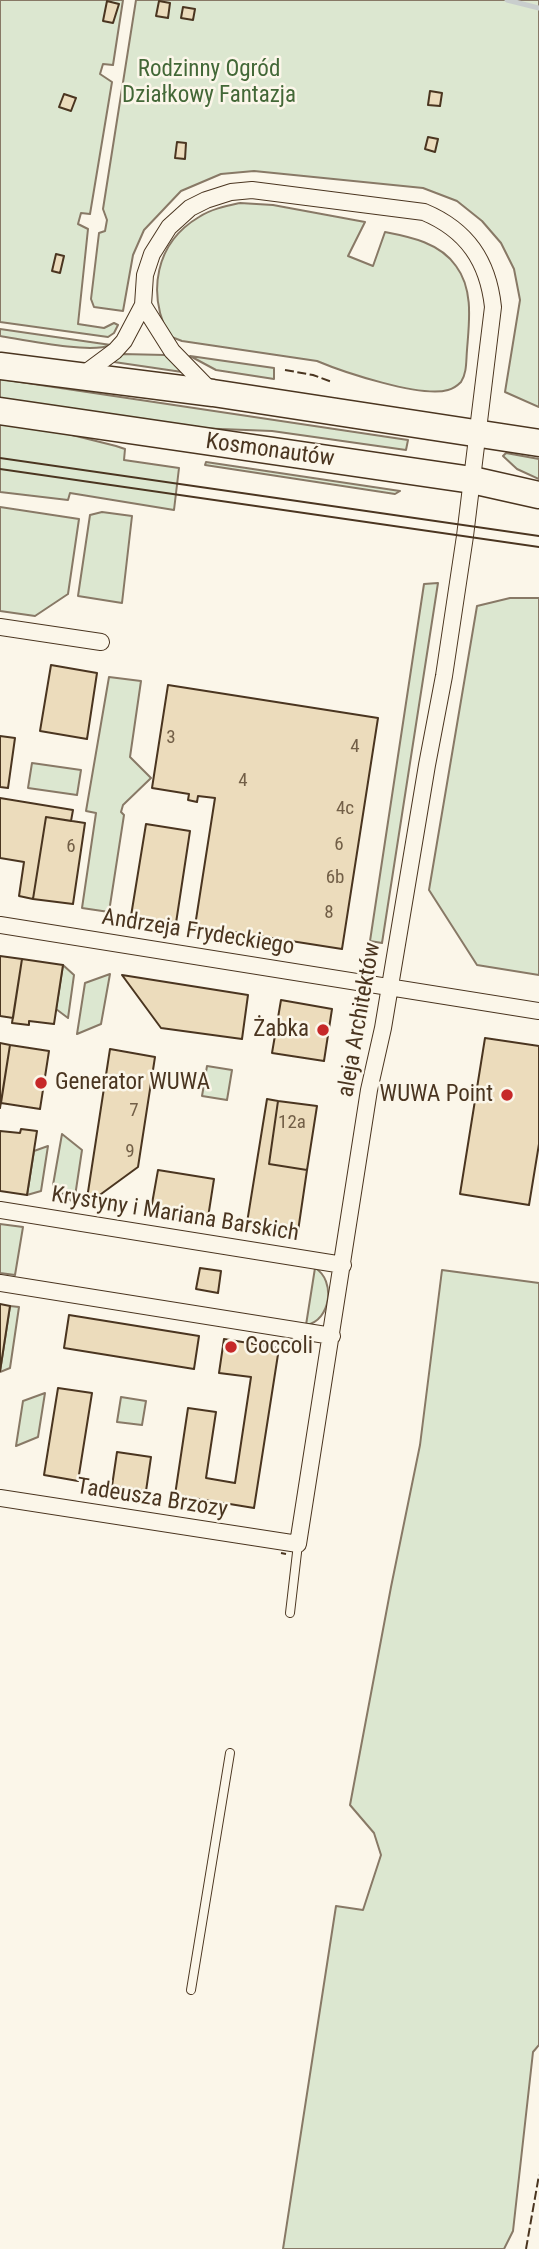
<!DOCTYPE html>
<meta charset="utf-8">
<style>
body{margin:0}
canvas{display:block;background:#fbf6e9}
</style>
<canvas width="539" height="2249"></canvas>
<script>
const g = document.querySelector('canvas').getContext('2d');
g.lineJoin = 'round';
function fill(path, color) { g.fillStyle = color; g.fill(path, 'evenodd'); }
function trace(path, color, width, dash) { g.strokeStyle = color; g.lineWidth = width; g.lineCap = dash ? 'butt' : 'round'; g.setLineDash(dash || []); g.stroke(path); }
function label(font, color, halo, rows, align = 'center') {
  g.font = font + ' "Roboto Condensed",sans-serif'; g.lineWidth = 5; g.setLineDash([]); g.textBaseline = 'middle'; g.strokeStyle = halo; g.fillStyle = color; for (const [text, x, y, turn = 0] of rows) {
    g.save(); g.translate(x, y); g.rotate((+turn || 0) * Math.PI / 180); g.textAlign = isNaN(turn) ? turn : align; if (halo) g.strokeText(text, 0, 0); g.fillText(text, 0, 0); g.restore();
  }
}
const green = new Path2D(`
 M 0,0 L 123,0 L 113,65 L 103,64 L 100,74 L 112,82 L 90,214 L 81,213 L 78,224 L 88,229 L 78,324 L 104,328 L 114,323 L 118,325 L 114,333 L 108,337 L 0,322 Z
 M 136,0 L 539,0 L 539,407 L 505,392 L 520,300 L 514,269 L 501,243 L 482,221 L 457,201 L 423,188 L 254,171 L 221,174 L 181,191 L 144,230 L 133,255 L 123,311 L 94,307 L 91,299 L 99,233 L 105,231 L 107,220 L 103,209 Z
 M 240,203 L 273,205 L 365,222 L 348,256 L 373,266 L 385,232 C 411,237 440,243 456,266 C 474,290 469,323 467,350 C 466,361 467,373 461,382 C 458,385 452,389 448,390 C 421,398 343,372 317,361 L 182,341 L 169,336 C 147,293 155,243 199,217 C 211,209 226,206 240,203 Z
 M 0,329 L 111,345 C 90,354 25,340 0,336 Z
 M 122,354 L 165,355 L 182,372 L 114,362 Z
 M 190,356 L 274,368 L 274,379 L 216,370 Z
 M 0,379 L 408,440 L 406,450 L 272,431 L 195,428 L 0,400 Z
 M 0,423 L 52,430 L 116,446 L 125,449 L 124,460 L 179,468 L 174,510 L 70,493 L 68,500 L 0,492 Z
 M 506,453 L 539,459 L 539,479 L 517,469 L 503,456 Z
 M 206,462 L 400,491 L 395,494 L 205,465 Z
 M 0,507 L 79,519 L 68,594 L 35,616 L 0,611 Z
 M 102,512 L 132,516 L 122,603 L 78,596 L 90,515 Z
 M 438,583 L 382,943 L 370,941 L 424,584 Z
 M 510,598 L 539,598 L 539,975 L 477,965 L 429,890 L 477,606 Z
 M 109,677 L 141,681 L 130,757 L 151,778 L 123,805 L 121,812 L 124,815 L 109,912 L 82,908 L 96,813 L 86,811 Z
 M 32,763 L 81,770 L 77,795 L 28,788 Z
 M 63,965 L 74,975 L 68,1018 L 56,1009 Z
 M 110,974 L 101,1024 L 77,1034 L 85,983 Z
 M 207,1066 L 232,1070 L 227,1100 L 202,1096 Z
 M 62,1134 L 82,1150 L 74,1203 L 53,1185 Z
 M 48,1146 L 41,1191 L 27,1195 L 34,1151 Z
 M 0,1224 L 23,1227 L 15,1275 L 0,1273 Z
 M 315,1268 C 336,1280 331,1321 306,1325 Z
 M 442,1270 L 539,1283 L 539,2045 L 533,2052 L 513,2231 L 504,2249 L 283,2249 L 336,1906 L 363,1910 L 381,1855 L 374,1833 L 350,1805 L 391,1587 L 420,1445 Z
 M 10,1306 L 19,1307 L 10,1368 L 0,1372 Z
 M 45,1393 L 38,1437 L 16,1446 L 23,1401 Z
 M 121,1397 L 146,1401 L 142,1425 L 117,1422 Z`);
const stream = new Path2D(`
 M 507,0 L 539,8`);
const building = new Path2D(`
 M 107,1 L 119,4 L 113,23 L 103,21 Z
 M 159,1 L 170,3 L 168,18 L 156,16 Z
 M 183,7 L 195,9 L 193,20 L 181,18 Z
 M 430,91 L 442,93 L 440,106 L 428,105 Z
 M 64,94 L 76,98 L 71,111 L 59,107 Z
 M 428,137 L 438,139 L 435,152 L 425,149 Z
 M 177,142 L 186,143 L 185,159 L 175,158 Z
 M 56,254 L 64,256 L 60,273 L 52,271 Z
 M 51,665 L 97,673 L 87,739 L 40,731 Z
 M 168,685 L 378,718 L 342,949 L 195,926 L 215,798 L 198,796 L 197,802 L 188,800 L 189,794 L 152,788 Z
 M 0,736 L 15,738 L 8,788 L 0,787 Z
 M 0,798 L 73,810 L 71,821 L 46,817 L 33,899 L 19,896 L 24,862 L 0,858 Z
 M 46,817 L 85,823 L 73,904 L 33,899 Z
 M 146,824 L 190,831 L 176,923 L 131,916 Z
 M 0,956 L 22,959 L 13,1018 L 0,1016 Z
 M 22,959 L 63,965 L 54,1024 L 29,1021 L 29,1025 L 12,1023 Z
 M 122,975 L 248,995 L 242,1039 L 161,1028 Z
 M 281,1000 L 332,1009 L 324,1061 L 272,1053 Z
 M 485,1038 L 539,1046 L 539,1144 L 529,1205 L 460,1194 Z
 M 0,1043 L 10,1045 L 0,1108 Z
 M 10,1045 L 49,1051 L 40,1109 L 1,1103 Z
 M 110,1049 L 155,1057 L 138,1167 L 86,1205 Z
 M 267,1099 L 278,1101 L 269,1164 L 307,1170 L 297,1238 L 246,1229 Z
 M 278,1101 L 317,1106 L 307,1170 L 269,1164 Z
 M 21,1129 L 37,1131 L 27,1195 L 0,1191 L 0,1131 L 20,1133 Z
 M 158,1170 L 214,1179 L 207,1224 L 150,1215 Z
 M 200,1268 L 221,1271 L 218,1293 L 196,1289 Z
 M 0,1304 L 10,1306 L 0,1371 Z
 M 69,1315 L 199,1336 L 194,1369 L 64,1348 Z
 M 224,1339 L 279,1348 L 254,1508 L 175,1495 L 188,1408 L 216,1412 L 206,1478 L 235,1483 L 251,1377 L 219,1373 Z
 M 58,1388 L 92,1393 L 78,1481 L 44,1475 Z
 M 117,1452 L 151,1457 L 146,1491 L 112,1486 Z`);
const service = new Path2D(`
 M 290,1613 L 298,1544
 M 191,1990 L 230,1753`);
const minor = new Path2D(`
 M 143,305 L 172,351 L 212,392
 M 0,627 L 101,642
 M 0,925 L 539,1011
 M 0,1210 L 343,1265
 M 0,1283 L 332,1336
 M 0,1498 L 298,1544 L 369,1090 L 383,1028 L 427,765 L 444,676 L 465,536 L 493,307 C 488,261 467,230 424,212 L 252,190 L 231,192 L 206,200 L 190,208 L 169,227 L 152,254 L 145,275 L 143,305 L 124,341 L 115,351 L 80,377`);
const primary = new Path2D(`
 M 0,366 L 213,393 L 539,443
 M 0,411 L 472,480 L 539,495`);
const tram = new Path2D(`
 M 0,458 L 539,536
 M 0,469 L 539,547`);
const fence = new Path2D(`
 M 285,370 L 313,375 L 332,382
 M 281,1553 L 286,1554
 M 526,2249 L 539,2175`);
const markers = [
 [323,1030,7,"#c62828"],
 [41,1083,7,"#c62828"],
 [507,1095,7,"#c62828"],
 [231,1347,7,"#c62828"]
];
const numberNames = [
 ["3",171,738],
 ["4",355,747],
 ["4",243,781],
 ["4c",345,809],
 ["6",339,845],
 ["6",71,847],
 ["6b",335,878],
 ["8",329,913],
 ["7",134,1111],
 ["12a",292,1123],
 ["9",130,1152]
];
const parkNames = [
 ["Rodzinny Ogród",209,70],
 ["Działkowy Fantazja",209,96]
];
const streetNames = [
 ["Kosmonautów",270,451,8],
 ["Andrzeja Frydeckiego",198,933,9],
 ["aleja Architektów",360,1020,-80],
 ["Krystyny i Mariana Barskich",175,1215,9],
 ["Tadeusza Brzozy",152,1499,9]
];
const poiNames = [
 ["Żabka",309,1030],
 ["Generator WUWA",55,1083,"left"],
 ["WUWA Point",493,1095],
 ["Coccoli",245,1347,"left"]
];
fill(green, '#dce7d0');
trace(green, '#887966', 2);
trace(stream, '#c9cecd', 5);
fill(building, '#ecdcbc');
trace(building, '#4a3520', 2);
trace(service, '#4a3520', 10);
trace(minor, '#4a3520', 18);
trace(primary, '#4a3520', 29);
trace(service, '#fbf6e9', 8);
trace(minor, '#fbf6e9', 16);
trace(primary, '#fbf6e9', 26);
trace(tram, '#4a3520', 2);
trace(fence, '#4a3520', 2, [9, 3.5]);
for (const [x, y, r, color] of markers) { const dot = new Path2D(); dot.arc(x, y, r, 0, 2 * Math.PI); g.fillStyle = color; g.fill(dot); trace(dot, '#fbf6e9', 2.5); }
label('19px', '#725f47', null, numberNames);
label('23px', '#436837', '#fbf6e9', parkNames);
label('23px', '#4a3520', '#fbf6e9', streetNames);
label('23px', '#4a3520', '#fbf6e9', poiNames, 'right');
</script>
